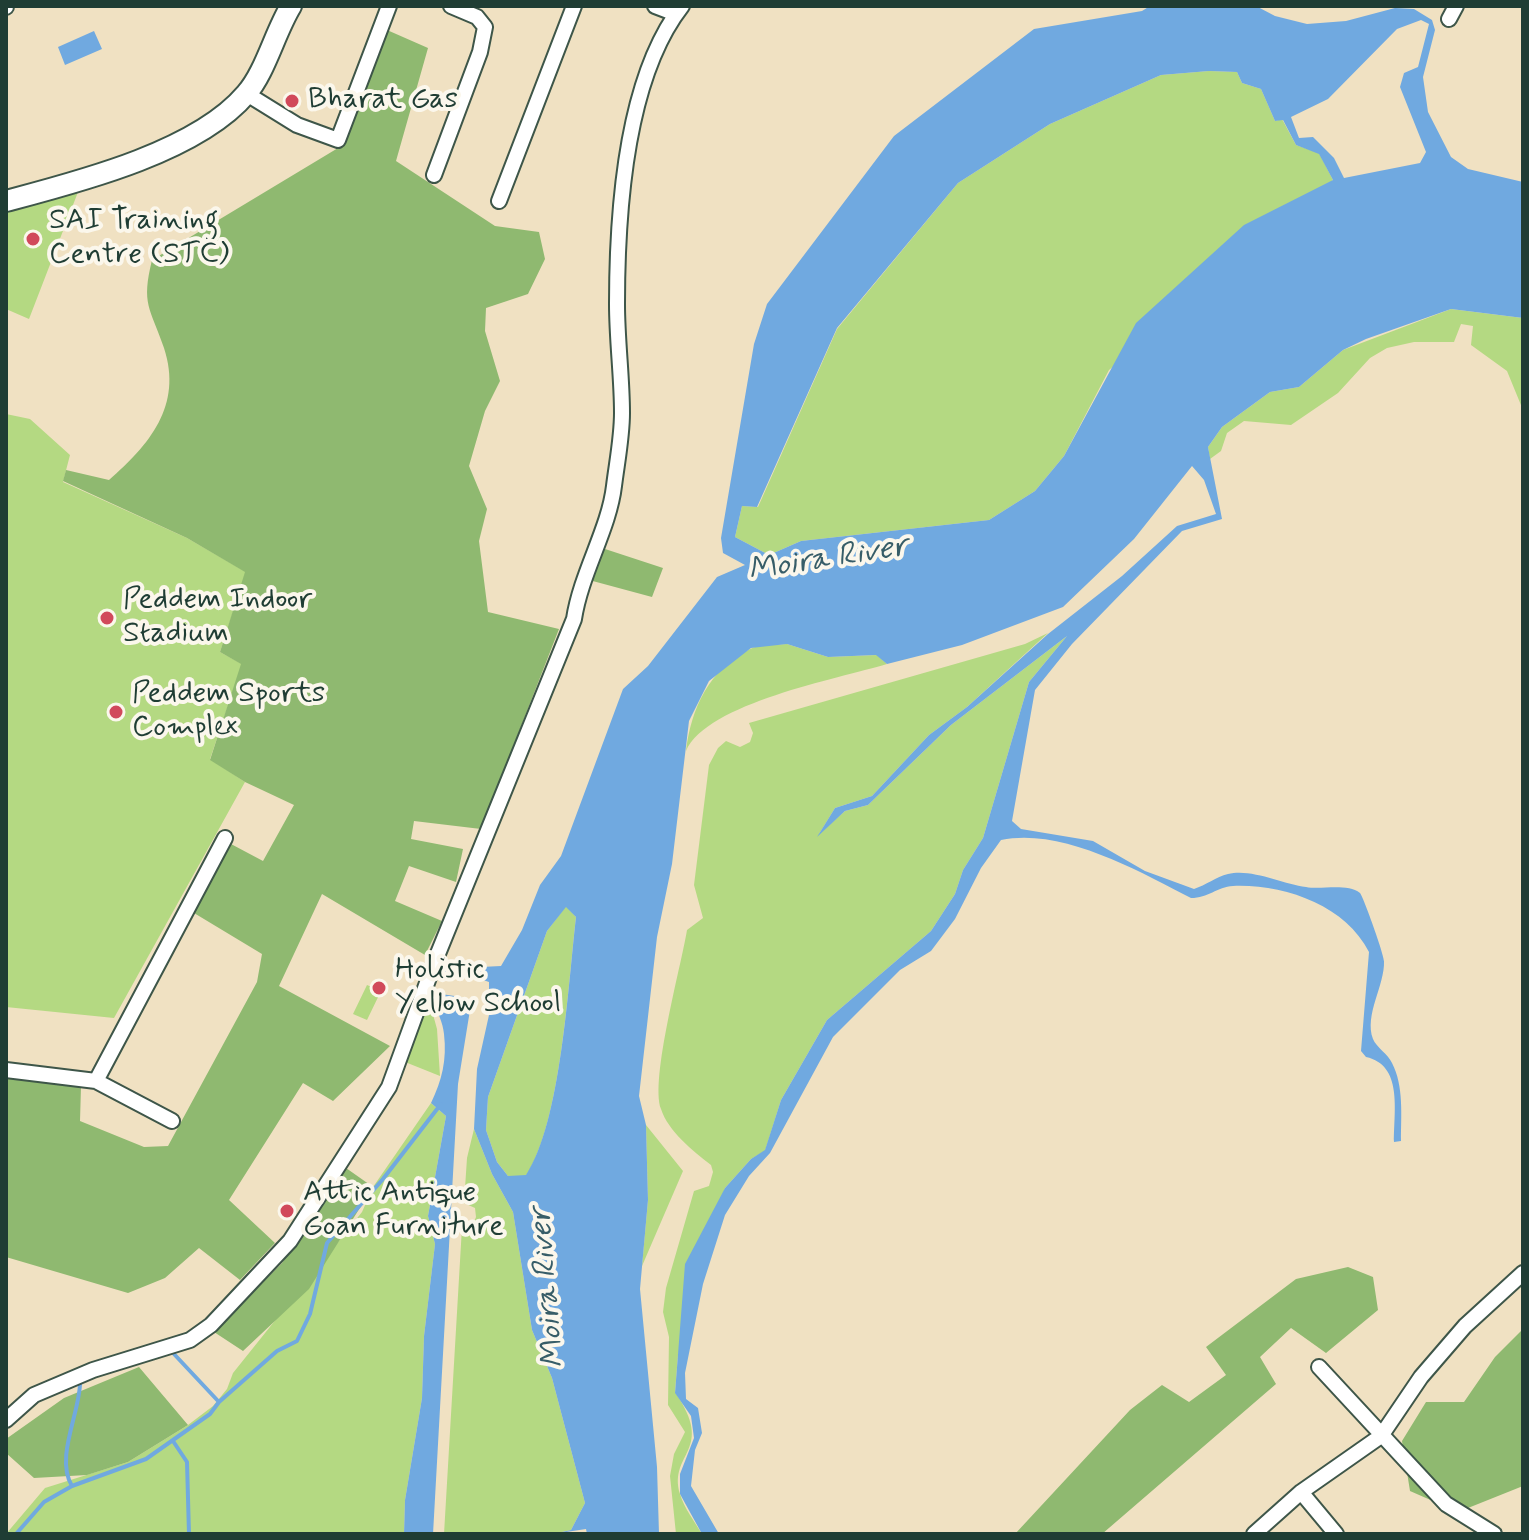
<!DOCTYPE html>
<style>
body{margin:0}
#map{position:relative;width:1529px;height:1540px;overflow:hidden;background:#f0e1c2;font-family:Mynerve,sans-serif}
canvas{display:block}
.frame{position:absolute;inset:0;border:8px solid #1f3d34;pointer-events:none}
</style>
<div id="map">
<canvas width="1529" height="1540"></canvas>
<div class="frame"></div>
</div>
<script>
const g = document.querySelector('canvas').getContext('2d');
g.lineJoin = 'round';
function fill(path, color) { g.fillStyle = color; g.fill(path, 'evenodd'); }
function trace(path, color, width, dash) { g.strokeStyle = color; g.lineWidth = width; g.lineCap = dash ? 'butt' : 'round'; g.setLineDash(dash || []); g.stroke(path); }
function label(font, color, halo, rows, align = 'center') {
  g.font = font + ' Mynerve,sans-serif'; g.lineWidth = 8; g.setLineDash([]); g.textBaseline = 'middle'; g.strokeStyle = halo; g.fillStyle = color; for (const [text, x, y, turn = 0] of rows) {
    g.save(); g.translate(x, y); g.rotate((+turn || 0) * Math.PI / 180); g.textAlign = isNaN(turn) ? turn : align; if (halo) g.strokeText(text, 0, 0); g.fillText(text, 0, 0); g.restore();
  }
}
const green = new Path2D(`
 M 1209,71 L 1237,72 L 1242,83 L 1261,89 L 1275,121 L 1282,119 L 1296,145 L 1319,153 L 1333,180 L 1109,370 L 1064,456 L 1035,491 L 989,520 L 801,541 L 769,555 L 735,537 L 742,506 L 758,507 L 837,329 L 958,183 L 1050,124 L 1161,75 Z
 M 78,192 L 29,319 L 6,309 L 6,210 Z
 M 1451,309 L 1523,318 L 1523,410 L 1507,371 L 1471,345 L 1473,326 L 1461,324 L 1454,342 L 1414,342 L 1387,348 L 1370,358 L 1338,393 L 1291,425 L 1244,421 L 1227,433 L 1221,451 L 1210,459 L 1208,447 L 1222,427 L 1270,392 L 1299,387 L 1343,350 Z
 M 6,414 L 30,419 L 70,455 L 63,482 L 187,538 L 246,572 L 220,652 L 242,664 L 210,759 L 245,782 L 114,1018 L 6,1007 Z
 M 1048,633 L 967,707 L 929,735 L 872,796 L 835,808 L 819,834 L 845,811 L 868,805 L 951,725 L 1067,636 L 1029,682 L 983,838 L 963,870 L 955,894 L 931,931 L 827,1020 L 781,1100 L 765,1151 L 751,1159 L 725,1188 L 678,1355 L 675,1392 C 716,1452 668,1452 680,1494 C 684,1508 695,1522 702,1534 L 676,1534 L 670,1476 L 674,1454 L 685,1432 L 668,1405 L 669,1337 L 663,1312 L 666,1288 L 694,1191 L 709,1186 L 713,1172 L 711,1165 C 693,1151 668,1131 661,1109 C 650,1079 681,967 687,930 L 703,918 L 694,885 L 709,765 L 718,748 L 726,741 L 740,747 L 750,742 L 753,733 L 749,723 L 1025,644 Z
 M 787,644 L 828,657 L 877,655 L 887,664 C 837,679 707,703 686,751 C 691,709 709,669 750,649 C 759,644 776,645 787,644 Z
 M 566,906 L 576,917 C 568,984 561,1122 526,1176 L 508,1176 L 497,1162 L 486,1130 L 488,1097 L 547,931 Z
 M 367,985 L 381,991 L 367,1020 L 353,1014 Z
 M 429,1000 L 437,1029 L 440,1076 L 405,1062 Z
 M 431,1103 L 446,1116 L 428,1216 L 435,1244 L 424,1336 L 422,1398 L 405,1500 L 404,1534 L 6,1534 L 45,1488 L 128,1462 L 188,1425 L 213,1406 L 227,1389 L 233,1373 L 362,1212 L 373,1187 Z
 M 646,1125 L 683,1171 L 642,1266 L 648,1200 Z
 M 474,1129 L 492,1174 L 513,1212 L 532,1330 L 552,1378 L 585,1503 L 571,1530 L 553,1534 L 444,1534 L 462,1227 L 472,1227 L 476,1217 L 475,1208 L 464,1203 L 467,1158 Z`);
const forest = new Path2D(`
 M 387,30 L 428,48 L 396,161 L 495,226 L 539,232 L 545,259 L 528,294 L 486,308 L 485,331 L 500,381 L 485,411 L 469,466 L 487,509 L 479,541 L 488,612 L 559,629 L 481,829 L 414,821 L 411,839 L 463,849 L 456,882 L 409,866 L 395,901 L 442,921 L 425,955 L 322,894 L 279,986 L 390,1046 L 333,1101 L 303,1083 L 229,1200 L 275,1243 L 240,1280 L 199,1248 L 165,1278 L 128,1293 L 6,1257 L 6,1078 L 81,1086 L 80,1121 L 144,1147 L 168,1146 L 257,982 L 262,954 L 194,913 L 231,844 L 263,861 L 294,805 L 245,782 L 210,760 L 241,664 L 220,652 L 245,572 L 187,538 L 63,481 L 66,470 L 109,480 C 149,445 183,406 164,348 C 150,307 141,305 152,260 L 343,145 Z
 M 602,548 L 663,568 L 652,597 L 589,580 Z
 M 346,1168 L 373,1187 L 309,1289 L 243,1351 L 214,1332 L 282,1263 Z
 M 1348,1267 L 1373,1277 L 1378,1310 L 1326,1353 L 1291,1328 L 1260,1357 L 1276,1384 L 1102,1534 L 1015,1534 L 1130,1410 L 1162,1385 L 1189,1402 L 1226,1375 L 1206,1347 L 1296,1279 Z
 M 1523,1329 L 1523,1486 L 1458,1512 L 1410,1491 L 1402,1441 L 1426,1402 L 1464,1402 L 1495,1357 Z
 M 139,1367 L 188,1425 L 128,1462 L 87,1475 L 34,1478 L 6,1453 L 6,1439 L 64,1398 Z`);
const water = new Path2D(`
 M 1150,6 L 1256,6 L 1275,16 L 1307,24 L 1346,21 L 1395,8 L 1414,9 L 1432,20 L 1435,30 L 1423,77 L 1428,112 L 1451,157 L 1468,169 L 1523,182 L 1523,318 L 1451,309 L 1366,339 L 1343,350 L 1299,387 L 1270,392 L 1222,427 L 1208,447 L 1222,519 L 1182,531 L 1072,644 L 1035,690 L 1012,821 L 1021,829 L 1093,841 L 1145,871 L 1194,889 C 1206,885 1216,877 1228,874 C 1251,868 1283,884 1306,887 C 1321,890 1347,883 1360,893 C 1363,896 1384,954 1384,961 C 1385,985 1364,1015 1373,1039 C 1376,1047 1388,1054 1392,1063 C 1404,1086 1401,1116 1401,1141 L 1394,1142 C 1394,1110 1403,1065 1366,1057 L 1361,1051 L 1369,952 C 1345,905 1284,884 1233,886 C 1217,887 1208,898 1191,898 C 1139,871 1061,827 1001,840 L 981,868 L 955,919 L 931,951 L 900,970 L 833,1037 L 770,1153 L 749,1176 L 725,1215 L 703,1284 L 685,1373 L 686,1399 L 698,1408 L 702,1433 L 695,1450 L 691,1486 L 719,1534 L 702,1534 L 680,1494 L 680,1474 L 694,1438 L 691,1416 L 675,1393 L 685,1264 L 725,1188 L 751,1159 L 765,1150 L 781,1100 L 827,1020 L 931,931 L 955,894 L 963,870 L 983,838 L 1029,682 L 1067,636 L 951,725 L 868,805 L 845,811 L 817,837 L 835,808 L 872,796 L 929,735 L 967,707 L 1048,634 L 1122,576 L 1177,526 L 1216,514 L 1204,480 L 1192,466 L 1134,539 L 1063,607 L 962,645 L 887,664 L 876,655 L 828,657 L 787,644 L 751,648 L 709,681 L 689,721 L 672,864 L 657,937 L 639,1096 L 646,1125 L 648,1200 L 640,1289 L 657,1467 L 659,1534 L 587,1534 L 586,1529 L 553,1534 L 571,1530 L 585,1503 L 552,1378 L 532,1330 L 513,1212 L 492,1174 L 474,1129 L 477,1069 L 489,1015 L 489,982 C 471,976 451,966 435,979 L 435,993 L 461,997 L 470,1010 L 458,1084 L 433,1534 L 404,1534 L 405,1500 L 422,1398 L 424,1336 L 435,1244 L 428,1216 L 446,1116 L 431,1103 C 442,1080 447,1060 444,1034 C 442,1011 424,997 433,973 L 441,969 L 501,966 L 522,930 L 540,885 L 561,856 L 623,689 L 648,666 L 717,577 L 745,565 L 723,553 L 721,538 L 754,344 L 767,304 L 894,136 L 1034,29 L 1142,11 ZM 1421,20 L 1429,24 L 1418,67 L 1404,73 L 1400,87 L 1426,152 L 1420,163 L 1344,178 L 1334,158 L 1313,137 L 1299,138 L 1291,117 L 1328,99 L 1397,29 ZM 1209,71 L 1237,72 L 1242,83 L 1261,89 L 1275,121 L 1283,120 L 1296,145 L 1319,154 L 1333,180 L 1244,225 L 1136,323 L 1064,456 L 1035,491 L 989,520 L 801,541 L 769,555 L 735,537 L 742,506 L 757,507 L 837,328 L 958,183 L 1050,124 L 1161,75 ZM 566,907 L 576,917 C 568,985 561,1122 526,1175 L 508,1176 L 497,1162 L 486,1130 L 488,1097 L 547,931 Z
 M 94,31 L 102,49 L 65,65 L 58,47 Z`);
const stream = new Path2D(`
 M 174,1354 L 219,1402
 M 173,1441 L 187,1462 L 189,1534
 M 72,1486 C 55,1458 79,1415 80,1384
 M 16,1534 L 44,1502 L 72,1486 L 146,1459 L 210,1414 L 219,1402 L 277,1351 L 297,1341 L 310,1314 L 327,1243 L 383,1179 L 441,1104`);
const street = new Path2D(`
 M 655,6 L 676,14
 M 6,7 L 6,6
 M 1449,19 L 1456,6
 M 247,94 L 297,125 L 338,140 L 389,6
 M 434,175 L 480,52 L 485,27 L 477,17 L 451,6
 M 499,201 L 574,6
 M 6,1070 L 96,1081 L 172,1121
 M 96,1081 L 225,838
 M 1319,1367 L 1446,1504 L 1494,1534
 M 6,1420 L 34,1395 L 93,1370 L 190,1340 L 211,1325 L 290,1241 L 389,1087 L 435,961 L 574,619 C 581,573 609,529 614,486 C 617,462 622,437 622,413 C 622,377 617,341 617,304 C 617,214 625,79 682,6
 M 1301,1492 L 1336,1534
 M 1254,1534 L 1301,1492 L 1381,1436 L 1421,1377 L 1465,1326 L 1523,1273`);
const secondary = new Path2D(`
 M 6,201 C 78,182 197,152 246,94 C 265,73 275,32 291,6`);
const markers = [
 [292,101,8,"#d1495b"],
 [33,239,8,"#d1495b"],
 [107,618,8,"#d1495b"],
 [116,712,8,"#d1495b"],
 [379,988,8,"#d1495b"],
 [287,1211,8,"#d1495b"]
];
const poiNames = [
 ["Bharat Gas",308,101],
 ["SAI Training",49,222],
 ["Centre (STC)",49,256],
 ["Peddem Indoor",123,601],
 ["Stadium",123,635],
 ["Peddem Sports",132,695],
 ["Complex",132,729],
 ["Holistic",395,971],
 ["Yellow School",395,1005],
 ["Attic Antique",303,1194],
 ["Goan Furniture",303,1228]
];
const waterNames = [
 ["Moira River",828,560,-9],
 ["Moira River",549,1288,-95]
];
fill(green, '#b4d982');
fill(forest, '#8fb970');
fill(water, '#70a9e0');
trace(stream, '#70a9e0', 4);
trace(street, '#3e5649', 18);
trace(secondary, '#3e5649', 24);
trace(street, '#fff', 14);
trace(secondary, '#fff', 20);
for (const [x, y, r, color] of markers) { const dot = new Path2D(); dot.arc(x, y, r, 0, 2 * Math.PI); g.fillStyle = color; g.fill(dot); trace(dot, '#fbf7ec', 3); }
label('30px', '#1f3d34', '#fbf7ec', poiNames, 'left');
label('italic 32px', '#375d68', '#fbf7ec', waterNames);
</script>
